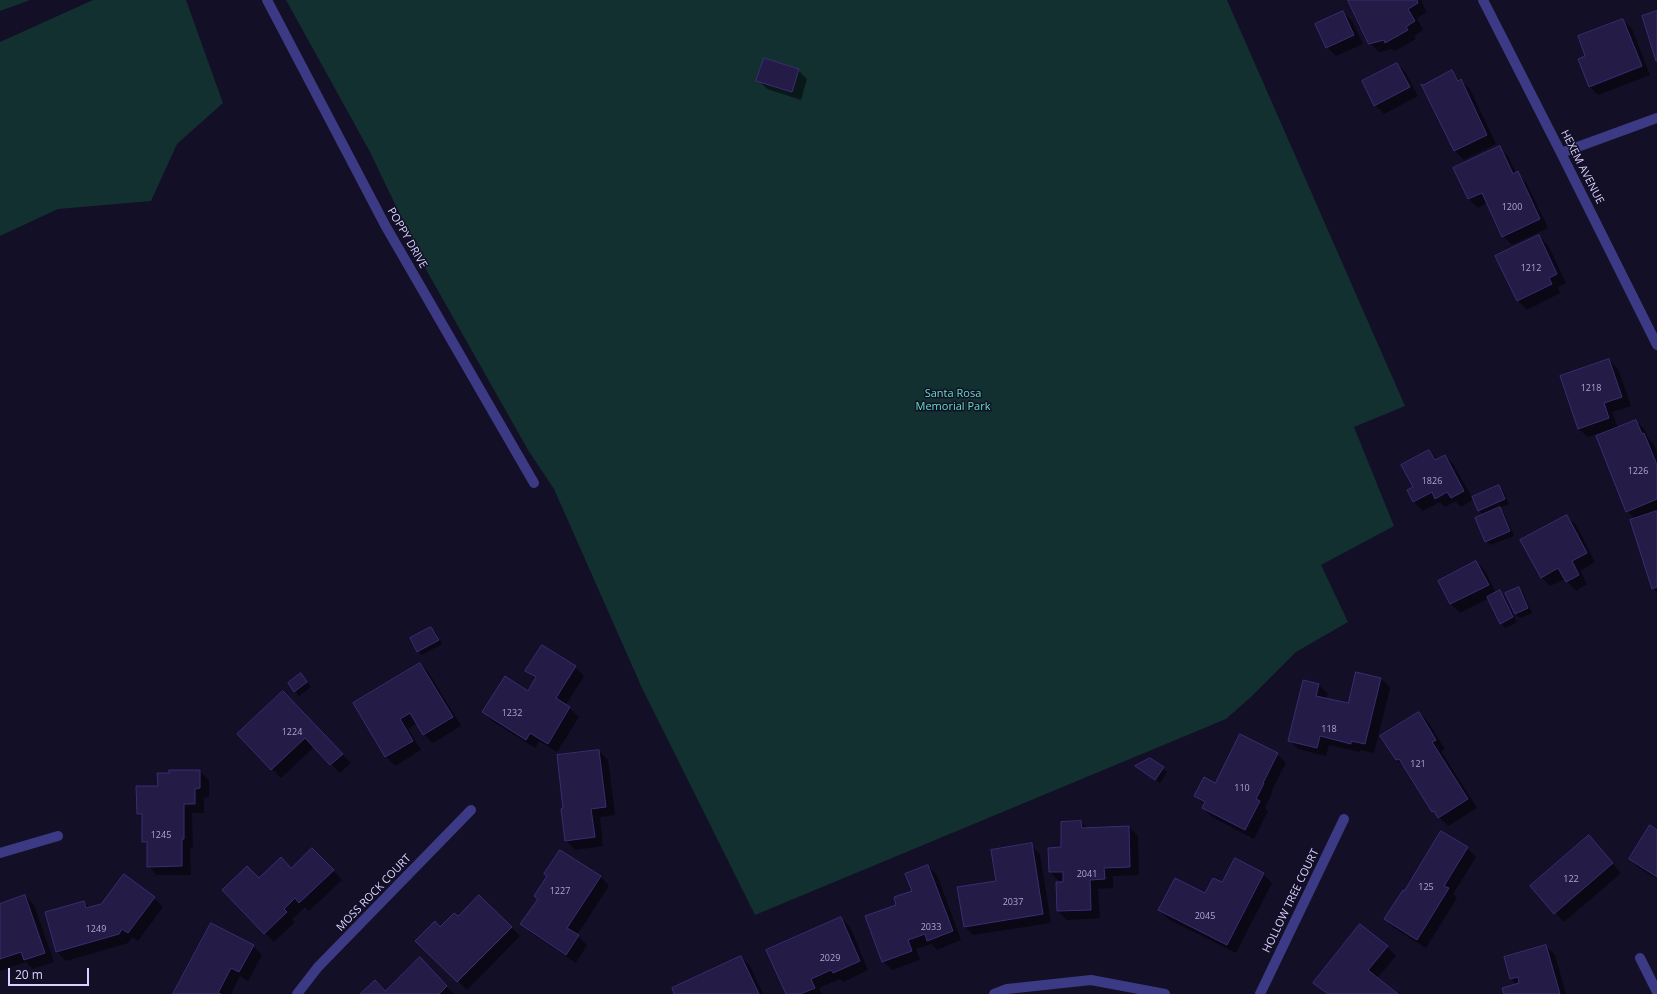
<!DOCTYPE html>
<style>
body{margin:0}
#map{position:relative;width:1657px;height:994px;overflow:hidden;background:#130f26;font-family:"Open Sans",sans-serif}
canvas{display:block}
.scale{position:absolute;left:8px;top:968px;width:81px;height:18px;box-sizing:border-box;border:2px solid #d9d4ff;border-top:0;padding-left:5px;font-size:12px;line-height:14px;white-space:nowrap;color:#d9d4ff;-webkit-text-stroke:3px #130f26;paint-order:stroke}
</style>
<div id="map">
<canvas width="1657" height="994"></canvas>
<div class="scale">20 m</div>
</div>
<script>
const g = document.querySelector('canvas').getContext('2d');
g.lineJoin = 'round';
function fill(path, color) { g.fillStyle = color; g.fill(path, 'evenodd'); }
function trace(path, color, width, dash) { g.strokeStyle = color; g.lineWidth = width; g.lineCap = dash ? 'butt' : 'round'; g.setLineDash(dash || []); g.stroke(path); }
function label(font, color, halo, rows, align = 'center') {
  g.font = font + ' "Open Sans",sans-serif'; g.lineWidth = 3; g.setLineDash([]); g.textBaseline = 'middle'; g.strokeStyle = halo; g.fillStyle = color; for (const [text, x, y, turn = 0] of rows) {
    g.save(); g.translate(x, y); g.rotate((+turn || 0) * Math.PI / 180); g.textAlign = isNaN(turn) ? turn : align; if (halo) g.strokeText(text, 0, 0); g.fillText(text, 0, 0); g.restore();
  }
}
const green = new Path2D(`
 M 0,0 L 30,0 L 0,11 Z
 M 93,0 L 186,0 L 223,103 L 177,144 L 151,201 L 58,209 L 0,236 L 0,42 Z
 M 286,0 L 1227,0 L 1405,406 L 1354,427 L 1394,526 L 1321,565 L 1348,622 L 1296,652 L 1251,697 L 1226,719 L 755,915 L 642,688 L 554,489 L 528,450 L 428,273 L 370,152 Z`);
const shadow = new Path2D(`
 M 1349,0 L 1421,0 L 1427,12 L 1417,18 L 1423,30 L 1414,36 L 1416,39 L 1395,51 L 1392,49 L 1379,52 L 1370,43 Z
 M 1343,12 L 1352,21 L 1363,44 L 1336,56 L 1327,47 Z
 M 1623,20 L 1632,29 L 1650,75 L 1598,95 L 1589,86 L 1587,57 Z
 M 1397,64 L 1406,73 L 1418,96 L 1384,114 L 1375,105 Z
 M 798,70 L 807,79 L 801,100 L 767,89 L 758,80 Z
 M 1452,72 L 1470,89 L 1496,144 L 1464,160 L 1455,151 L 1423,86 Z
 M 1499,147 L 1508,156 L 1516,173 L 1526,182 L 1548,228 L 1512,245 L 1503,236 L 1487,203 L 1478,208 L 1469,199 L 1454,168 Z
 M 1539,236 L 1548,245 L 1566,283 L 1558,287 L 1560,293 L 1527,310 L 1518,301 L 1496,256 Z
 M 1609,360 L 1618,369 L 1631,406 L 1612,412 L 1618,428 L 1636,421 L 1645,430 L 1648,438 L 1653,443 L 1657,452 L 1657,593 L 1653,588 L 1635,519 L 1627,511 L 1605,432 L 1588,437 L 1579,429 Z
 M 1429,451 L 1438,460 L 1445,456 L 1454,465 L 1472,498 L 1499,486 L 1503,491 L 1509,504 L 1499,508 L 1504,513 L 1514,536 L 1490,545 L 1486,541 L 1484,515 L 1479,511 L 1474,499 L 1461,507 L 1455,501 L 1445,507 L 1440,502 L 1423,511 L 1414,502 L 1408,491 L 1415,488 Z
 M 1567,516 L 1576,525 L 1595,562 L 1580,571 L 1587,584 L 1576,591 L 1565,579 L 1550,586 L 1541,577 Z
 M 1476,562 L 1485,571 L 1496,593 L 1499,591 L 1504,596 L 1517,622 L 1505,628 L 1501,623 L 1489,598 L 1460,613 L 1451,604 L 1440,581 Z
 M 1518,588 L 1523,593 L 1532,613 L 1520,618 L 1515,614 Z
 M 431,628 L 436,632 L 442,644 L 422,655 L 418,651 Z
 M 420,664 L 429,673 L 461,726 L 433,743 L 424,734 L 417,723 L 408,729 L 421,750 L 395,766 L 386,757 L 354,704 Z
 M 575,667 L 584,676 L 566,705 L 579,717 L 557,752 L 539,741 L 535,748 L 492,721 L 483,712 L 528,692 L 536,680 L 527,671 Z
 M 1357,673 L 1381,679 L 1390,688 L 1374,753 L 1360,750 L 1360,752 L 1329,745 L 1326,756 L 1298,749 L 1289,740 L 1319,685 L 1328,694 L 1326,699 L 1349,705 Z
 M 305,679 L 311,687 L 299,696 L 289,683 Z
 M 292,701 L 351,763 L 340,773 L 314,747 L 281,778 L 239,734 Z
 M 1419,713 L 1428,722 L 1445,749 L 1441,751 L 1477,808 L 1448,826 L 1433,811 L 1406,769 L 1397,760 L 1382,736 Z
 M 1240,736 L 1277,754 L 1286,763 L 1271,792 L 1272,793 L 1265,808 L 1268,811 L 1254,839 L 1212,817 L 1203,808 L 1205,805 L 1195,796 L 1215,784 Z
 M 599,751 L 608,760 L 615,815 L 600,817 L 603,846 L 575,850 L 566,841 L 564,809 Z
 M 1137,766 L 1163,768 L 1167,772 L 1160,783 Z
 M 170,771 L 200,771 L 209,780 L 209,797 L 204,798 L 204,813 L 192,813 L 193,848 L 190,848 L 191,875 L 157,875 L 148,866 L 148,846 L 143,841 L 143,819 L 138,814 L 170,774 Z
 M 1081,822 L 1087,828 L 1129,827 L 1138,836 L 1139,875 L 1113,876 L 1113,888 L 1098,889 L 1100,918 L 1067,920 L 1058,911 L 1064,881 L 1059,881 L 1050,872 L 1062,848 Z
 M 1657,831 L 1657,879 L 1639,868 L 1630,859 Z
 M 1031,845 L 1040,854 L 1051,923 L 973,935 L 964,926 L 997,882 Z
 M 1597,846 L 1621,873 L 1564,922 L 1531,886 Z
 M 1467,848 L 1476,857 L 1453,894 L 1457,898 L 1426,948 L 1394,928 L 1385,919 L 1405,892 Z
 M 560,851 L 601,877 L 609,886 L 577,935 L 587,945 L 576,963 L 531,933 L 522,924 L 538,899 L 535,896 L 548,876 Z
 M 321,858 L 342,880 L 309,911 L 305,907 L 292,919 L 295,922 L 274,942 L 265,933 L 259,879 Z
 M 928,866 L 937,875 L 961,940 L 937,950 L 931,944 L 916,949 L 920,960 L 892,970 L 883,961 L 898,905 L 913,891 Z
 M 1263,874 L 1272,883 L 1236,953 L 1168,919 L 1159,910 L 1205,894 L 1223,883 Z
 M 25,896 L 34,905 L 54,962 L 33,969 L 26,962 L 0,971 L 0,905 Z
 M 479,896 L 520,936 L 467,990 L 417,941 L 458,918 Z
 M 154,898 L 163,907 L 138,941 L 132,937 L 128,943 L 66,961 L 57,952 L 46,913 L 84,902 L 90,908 Z
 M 841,918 L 850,927 L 868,970 L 843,982 L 840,979 L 819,988 L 822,994 L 787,994 Z
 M 253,946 L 262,955 L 248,981 L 240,976 L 231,994 L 175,994 Z
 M 1546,946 L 1555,955 L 1566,994 L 1505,994 L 1517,985 L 1511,979 L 1505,957 Z
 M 1387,947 L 1396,956 L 1377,978 L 1397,994 L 1327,994 L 1315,982 Z
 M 741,957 L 750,966 L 763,994 L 675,994 Z
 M 429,968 L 454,994 L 362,994 L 386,992 Z`);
const building = new Path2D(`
 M 1348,0 L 1417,0 L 1418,3 L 1408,9 L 1415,21 L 1406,27 L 1408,30 L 1385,43 L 1384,40 L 1369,44 Z
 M 1343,11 L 1354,35 L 1326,48 L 1315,24 Z
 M 1657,11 L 1657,61 L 1656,61 L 1642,16 Z
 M 1623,19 L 1642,66 L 1589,87 L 1578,59 L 1585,56 L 1578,36 Z
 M 764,58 L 799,69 L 792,92 L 756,81 Z
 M 1397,63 L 1410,87 L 1374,106 L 1362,81 Z
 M 1452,70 L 1458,81 L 1461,79 L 1487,135 L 1454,151 L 1421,84 L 1423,85 Z
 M 1500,146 L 1513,174 L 1518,171 L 1540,219 L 1502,237 L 1482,193 L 1468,199 L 1453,168 Z
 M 1539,235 L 1557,274 L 1549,278 L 1552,284 L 1517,301 L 1495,256 Z
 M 1609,359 L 1622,397 L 1604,403 L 1609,418 L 1578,429 L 1560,376 Z
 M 1636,420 L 1642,434 L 1644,433 L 1657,465 L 1657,499 L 1626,512 L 1596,436 Z
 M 1429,450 L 1435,460 L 1445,455 L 1464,491 L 1451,498 L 1447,492 L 1435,499 L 1432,492 L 1413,502 L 1407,490 L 1413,487 L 1401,465 Z
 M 1499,485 L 1505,499 L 1478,511 L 1472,497 Z
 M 1500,507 L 1510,531 L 1485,542 L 1475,518 Z
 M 1657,511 L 1657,587 L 1652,589 L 1630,520 Z
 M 1567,515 L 1587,553 L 1572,561 L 1579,575 L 1566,582 L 1558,568 L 1541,578 L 1520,540 Z
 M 1476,561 L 1489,585 L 1450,604 L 1438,581 Z
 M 1519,587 L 1528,608 L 1515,614 L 1505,593 Z
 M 1500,590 L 1513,617 L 1500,624 L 1487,597 Z
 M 431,627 L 439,640 L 417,652 L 410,638 Z
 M 542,645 L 576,666 L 556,698 L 570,707 L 548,744 L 530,733 L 526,740 L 482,712 L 505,676 L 528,691 L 536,677 L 525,671 Z
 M 420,663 L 453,717 L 423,735 L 410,713 L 400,719 L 413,741 L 385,757 L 353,703 Z
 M 1356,672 L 1381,678 L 1365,744 L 1351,741 L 1351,744 L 1320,736 L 1317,748 L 1288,741 L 1303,680 L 1319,684 L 1316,696 L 1348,703 Z
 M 301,673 L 307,682 L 294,692 L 288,683 Z
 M 283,691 L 343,754 L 330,765 L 305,738 L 271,770 L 237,734 Z
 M 1419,712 L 1436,740 L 1432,742 L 1468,799 L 1438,818 L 1434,811 L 1432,812 L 1399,759 L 1396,760 L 1380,736 Z
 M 1240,734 L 1278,753 L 1263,783 L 1264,783 L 1256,799 L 1260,801 L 1245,830 L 1202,808 L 1205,802 L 1194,796 L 1204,777 L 1215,783 Z
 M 599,750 L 606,807 L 591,809 L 595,837 L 565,841 L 561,809 L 563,808 L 557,755 Z
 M 1150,758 L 1164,767 L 1155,780 L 1135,766 Z
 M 169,770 L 200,770 L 200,788 L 195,789 L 195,804 L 184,804 L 184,839 L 182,839 L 182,866 L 147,867 L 147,842 L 142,842 L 142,814 L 137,814 L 136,786 L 158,786 L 157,773 L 169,773 Z
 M 1081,821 L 1082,828 L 1129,826 L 1130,867 L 1104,868 L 1105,879 L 1090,880 L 1091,910 L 1057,911 L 1056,882 L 1063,882 L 1063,872 L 1049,872 L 1048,848 L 1061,847 L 1061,822 Z
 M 1650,825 L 1657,830 L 1657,877 L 1629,859 Z
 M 1441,831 L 1468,847 L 1444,886 L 1449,888 L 1417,940 L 1384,919 L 1403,890 L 1404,891 Z
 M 1589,835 L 1613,863 L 1554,914 L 1530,886 Z
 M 1032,843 L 1043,914 L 964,927 L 957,887 L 996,881 L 991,850 Z
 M 312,848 L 334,870 L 299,903 L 295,898 L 284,909 L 287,912 L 264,934 L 222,890 L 247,866 L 259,878 L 281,857 L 291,868 Z
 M 560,850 L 601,876 L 567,928 L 579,935 L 566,955 L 520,924 L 538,899 L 534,896 L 547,876 L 544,874 Z
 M 1235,858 L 1264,873 L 1227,945 L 1158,910 L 1175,878 L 1205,893 L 1213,878 L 1222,882 Z
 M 928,865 L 953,931 L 927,941 L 925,934 L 908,940 L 912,951 L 882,962 L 865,916 L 896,905 L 894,897 L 912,891 L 905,874 Z
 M 124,874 L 155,897 L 128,933 L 122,929 L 119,934 L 56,952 L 45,912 L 84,901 L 86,908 L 101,904 Z
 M 25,895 L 45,953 L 24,960 L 21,952 L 0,959 L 0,904 Z
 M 479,895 L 512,927 L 457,982 L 415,941 L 435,921 L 440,927 L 454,913 L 458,916 Z
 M 841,917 L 860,961 L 833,973 L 831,970 L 811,979 L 815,988 L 800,994 L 786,994 L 766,950 Z
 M 211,923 L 254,945 L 239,972 L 231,968 L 218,993 L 221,994 L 173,994 Z
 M 1360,924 L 1388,946 L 1368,970 L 1398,994 L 1328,994 L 1313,983 Z
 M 1546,945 L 1560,994 L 1504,994 L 1502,988 L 1519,983 L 1518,977 L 1510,979 L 1504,957 Z
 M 741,956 L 759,994 L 674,994 L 672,988 Z
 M 420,957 L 447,986 L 439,994 L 360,994 L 375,980 L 385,991 Z`);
const minor = new Path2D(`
 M 267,0 L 385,225 L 534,483
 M 1483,0 L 1561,153 L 1657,345
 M 1561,153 L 1657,118
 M 0,853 L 58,836
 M 1640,958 L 1657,992
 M 297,994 L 318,967 L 471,810
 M 994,994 L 1007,989 L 1091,980 L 1165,994
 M 1260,994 L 1344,819`);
const numberNames = [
 ["1200",1512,207],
 ["1212",1531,268],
 ["1218",1591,388],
 ["1226",1638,471],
 ["1826",1432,481],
 ["1232",512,713],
 ["118",1329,729],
 ["1224",292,732],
 ["121",1418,764],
 ["110",1242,788],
 ["1245",161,835],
 ["2041",1087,874],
 ["122",1571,879],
 ["125",1426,887],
 ["1227",560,891],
 ["2037",1013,902],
 ["2045",1205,916],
 ["2033",931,927],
 ["1249",96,929],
 ["2029",830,958]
];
const streetNames = [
 ["HEXEM AVENUE",1582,167,63],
 ["POPPY DRIVE",407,238,60],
 ["MOSS ROCK COURT",374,893,-46],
 ["HOLLOW TREE COURT",1291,901,-64]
];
const parkNames = [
 ["Santa Rosa",953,394],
 ["Memorial Park",953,407]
];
fill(green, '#12302f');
fill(shadow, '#0007');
fill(building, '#241b47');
trace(building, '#3b2d73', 1);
trace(minor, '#3d3a85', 10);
label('9px', '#aca6d1', null, numberNames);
label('11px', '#d9d4ff', '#130f26', streetNames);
label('11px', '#5fe0c0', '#130f26', parkNames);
</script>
